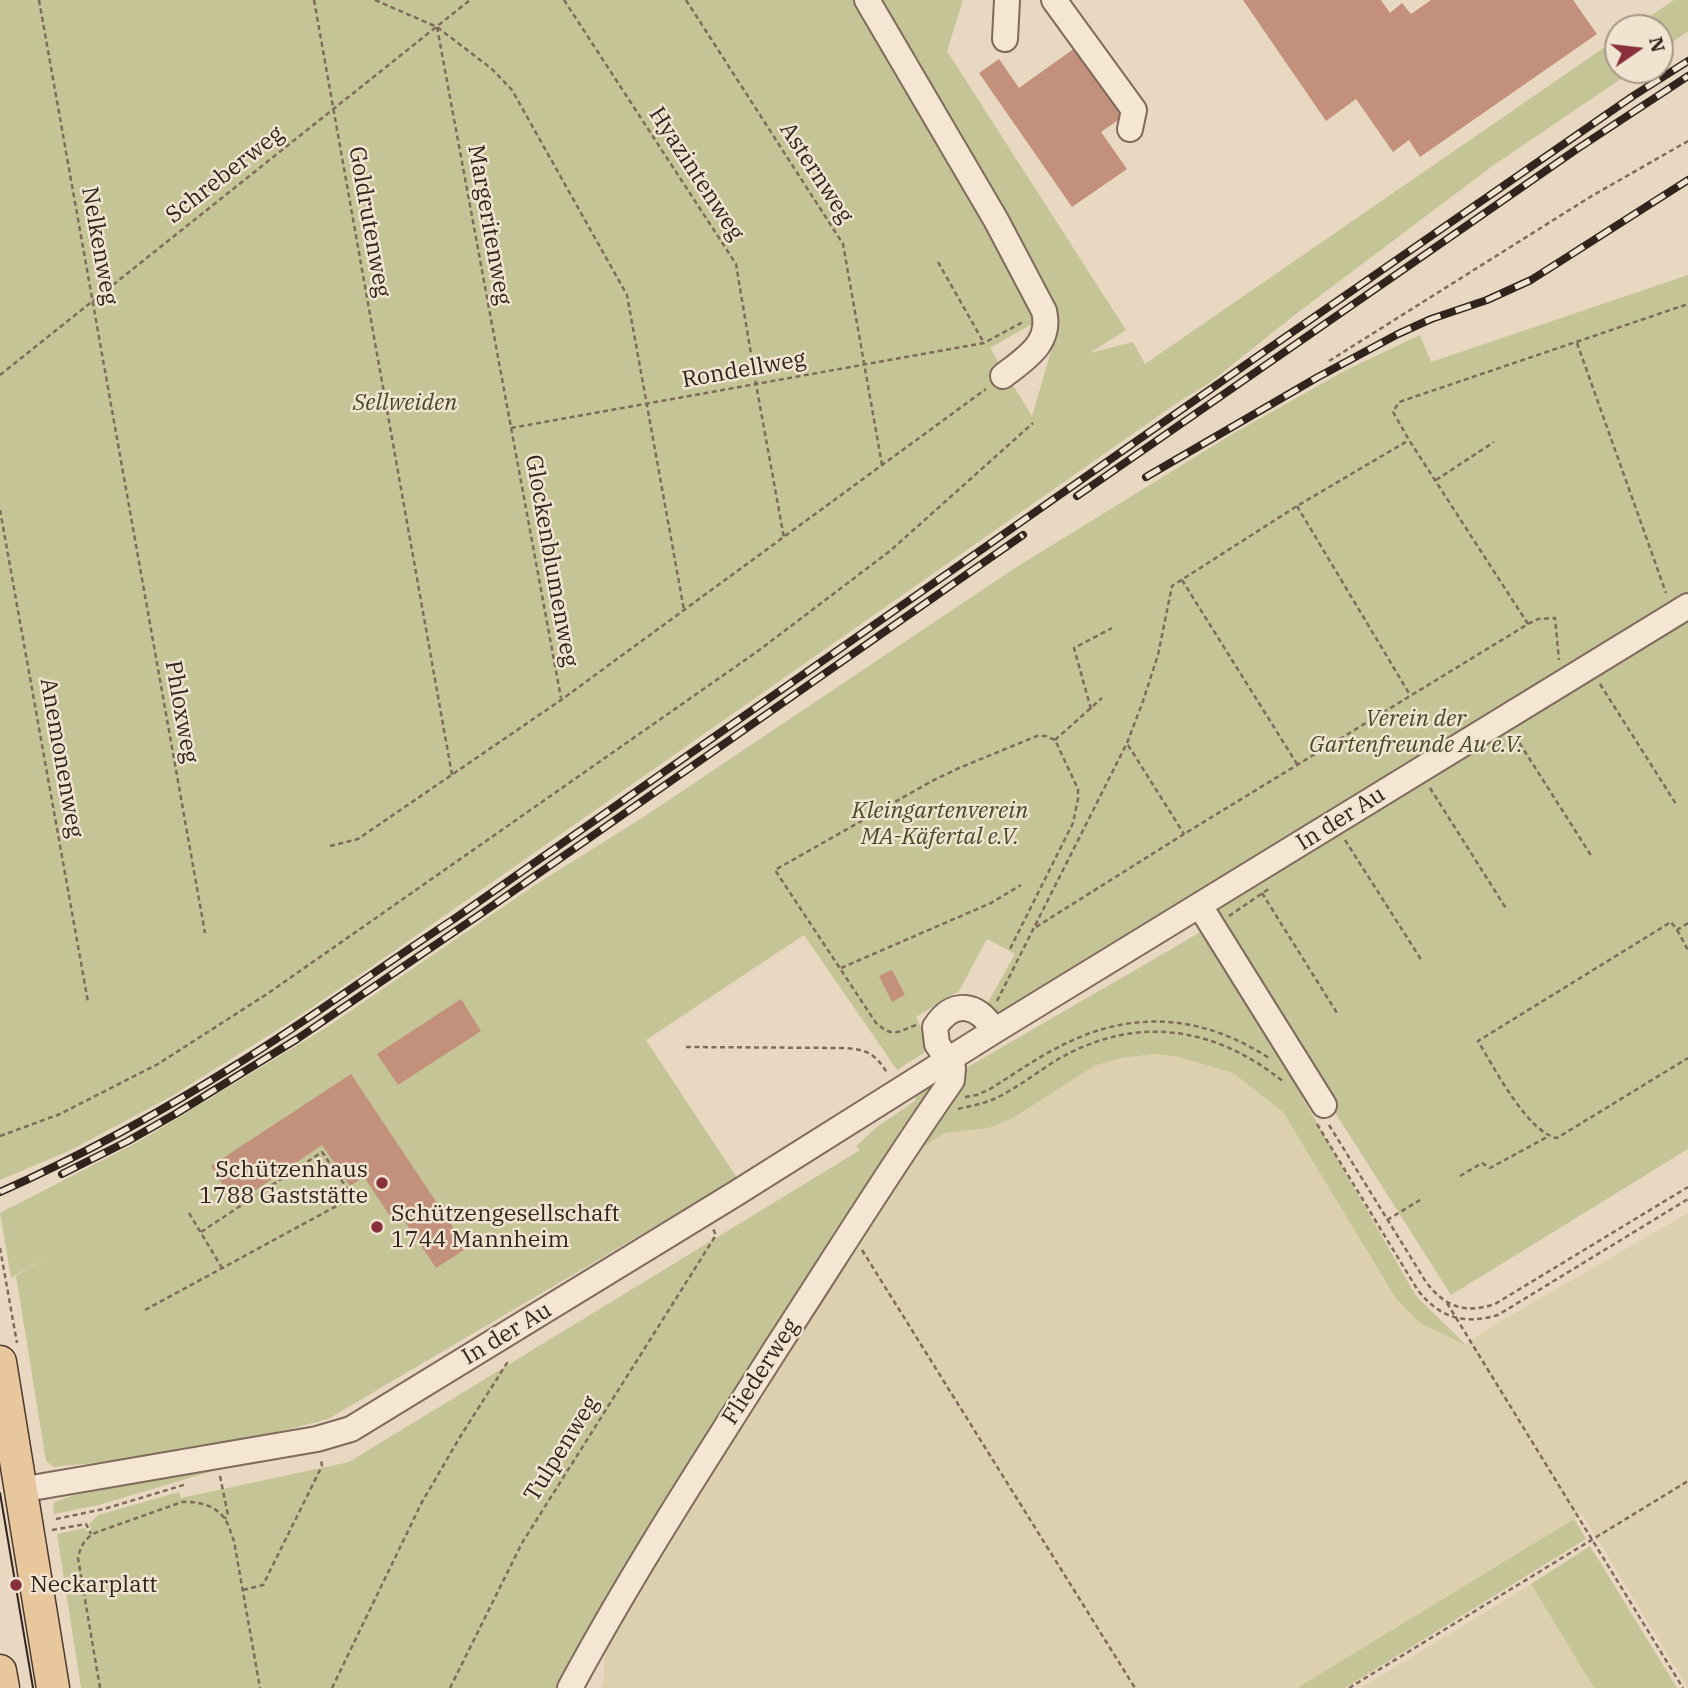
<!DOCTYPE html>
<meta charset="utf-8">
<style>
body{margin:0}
#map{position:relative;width:1688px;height:1688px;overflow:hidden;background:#e8d8c1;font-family:"IBM Plex Serif",serif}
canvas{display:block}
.north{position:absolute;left:1604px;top:14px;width:70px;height:70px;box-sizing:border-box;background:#f0e3d0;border:2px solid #a49788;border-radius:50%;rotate:76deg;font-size:19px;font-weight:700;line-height:28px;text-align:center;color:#31241d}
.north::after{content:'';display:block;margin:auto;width:24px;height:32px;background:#88313c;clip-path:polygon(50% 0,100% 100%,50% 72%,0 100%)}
</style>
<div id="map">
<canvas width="1688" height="1688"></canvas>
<div class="north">N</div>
</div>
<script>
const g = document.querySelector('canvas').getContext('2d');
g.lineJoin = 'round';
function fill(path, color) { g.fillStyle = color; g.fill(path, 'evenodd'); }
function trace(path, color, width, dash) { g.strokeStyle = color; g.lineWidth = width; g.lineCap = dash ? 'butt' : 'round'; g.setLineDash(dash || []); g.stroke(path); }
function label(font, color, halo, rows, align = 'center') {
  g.font = font + ' "IBM Plex Serif",serif'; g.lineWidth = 5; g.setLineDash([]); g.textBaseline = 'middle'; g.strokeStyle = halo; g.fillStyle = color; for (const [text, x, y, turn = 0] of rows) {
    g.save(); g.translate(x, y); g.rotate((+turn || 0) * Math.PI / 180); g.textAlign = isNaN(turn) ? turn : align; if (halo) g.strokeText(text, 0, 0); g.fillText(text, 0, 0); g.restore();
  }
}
const farmland = new Path2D(`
 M 1155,1054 L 1179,1057 L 1233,1073 L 1283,1112 L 1395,1297 L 1466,1345 L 1487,1329 L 1688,1213 L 1688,1688 L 1582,1514 L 1297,1688 L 600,1688 L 603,1686 L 605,1648 L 692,1496 L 918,1152 L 945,1133 L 989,1128 L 1013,1118 L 1094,1066 L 1121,1058 Z
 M 1531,1584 L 1594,1688 L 1361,1688 Z`);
const green = new Path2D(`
 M 0,0 L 860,0 L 1041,319 L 990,348 L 1032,416 L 1051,351 L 1051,307 L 873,0 L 963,0 L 947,51 L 1126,330 L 1090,353 L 1133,342 L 1145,364 L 1618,38 L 1618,70 L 1634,70 L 1491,167 L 1292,317 L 1211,382 L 1174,405 L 374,965 L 290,1022 L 172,1096 L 69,1151 L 0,1180 Z
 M 1674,0 L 1688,0 L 1688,31 L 1660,51 L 1660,28 L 1633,28 Z
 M 1688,275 L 1688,1149 L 1451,1295 L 1199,898 L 1006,1017 L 986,1006 L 1015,954 L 987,939 L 959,991 L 916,1017 L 931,1048 L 897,1070 L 804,935 L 646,1040 L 737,1178 L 328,1419 L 202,1452 L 54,1467 L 46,1461 L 16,1276 L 53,1254 L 11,1278 L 0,1213 L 138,1142 L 324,1029 L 538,883 L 642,818 L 1015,568 L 1234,433 L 1348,369 L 1420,335 L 1431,362 Z
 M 1206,929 L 1416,1296 L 1466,1345 L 1420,1323 L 1395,1297 L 1283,1112 L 1233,1073 L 1179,1057 L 1155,1054 L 1121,1058 L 1094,1066 L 1013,1118 L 989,1128 L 945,1133 L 888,1170 L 564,1688 L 81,1688 L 57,1534 L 85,1528 L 88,1532 L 91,1529 L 89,1524 L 98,1515 L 179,1492 L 181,1498 L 349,1462 L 860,1150 L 856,1146 L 878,1126 L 915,1101 L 916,1087 L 947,1079 ZM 913,1112 L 921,1117 L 890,1165 L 882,1159 Z
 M 215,1467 L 216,1470 L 99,1505 L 54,1514 L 53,1505 L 55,1502 L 74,1495 Z
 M 1574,1519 L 1586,1539 L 1345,1688 L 1297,1688 Z
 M 1590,1546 L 1677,1688 L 1594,1688 L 1531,1584 Z`);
const building = new Path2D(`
 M 1243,0 L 1381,0 L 1390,13 L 1402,3 L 1411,14 L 1431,0 L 1573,0 L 1597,34 L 1420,157 L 1409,140 L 1393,152 L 1356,99 L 1326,121 Z
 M 1079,45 L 1127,114 L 1101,132 L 1127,169 L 1072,207 L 979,73 L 999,59 L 1019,88 Z
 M 892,970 L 905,995 L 892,1002 L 879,976 Z
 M 461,999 L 481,1031 L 398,1085 L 377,1054 Z
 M 351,1074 L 467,1248 L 436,1268 L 398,1211 L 390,1216 L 364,1177 L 350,1186 L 322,1145 L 235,1204 L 211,1166 Z`);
const path = new Path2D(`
 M 39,0 L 205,933
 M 314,0 L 452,775
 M 375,0 L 437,27 L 492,69 L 512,90 L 627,295 L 684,610
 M 564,0 L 736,264 L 756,384 L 784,538
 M 686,0 L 843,244 L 882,465
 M 437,27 L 561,698
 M 938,262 L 984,343
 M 1577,343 L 1666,593
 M 1329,361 L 1590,197 L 1688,141
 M 0,375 L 470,0
 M 511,428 L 984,343 L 1023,322
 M 1436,480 L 1494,442
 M 1297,506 L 1410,695
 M 0,510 L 88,1002
 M 1182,580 L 1297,764
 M 1528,624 L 1409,440 L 1393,412 L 1399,402 L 1688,304
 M 1600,684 L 1676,804
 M 1091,709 L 1074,648 L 1112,628
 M 1515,736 L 1592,857
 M 1055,740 L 1102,698
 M 1128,745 L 1184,834
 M 1430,788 L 1507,910
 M 1345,840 L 1422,961
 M 330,846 L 358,839 L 561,700 L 986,389
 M 1262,893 L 1337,1013
 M 1229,916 L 1270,888
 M 1688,923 L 1677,930 L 1671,922 L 1478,1041 C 1493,1066 1528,1133 1557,1138 L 1688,1058
 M 1036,927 L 1184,834 L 1528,624 L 1538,619 L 1555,618 L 1559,660
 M 1677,930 L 1688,950
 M 841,968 L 991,903 L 1021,885
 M 997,1001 L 1127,743 L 1142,704 L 1158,655 L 1172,586 L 1297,506 L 1409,440
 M 916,1025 C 897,1032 893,1038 876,1023 L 775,870 L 932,781 L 959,768 L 1037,736 L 1046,736 L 1055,740 L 1078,789 L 1078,799 L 1073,823 L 1009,951
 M 686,1047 L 845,1048 C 869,1050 875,1054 888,1074
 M 965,1097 L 977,1095 L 990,1089 C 1016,1073 1042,1054 1069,1042 C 1138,1009 1206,1017 1269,1058
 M 958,1109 C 970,1106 983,1104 994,1099 C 1018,1088 1039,1070 1062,1057 C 1140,1014 1218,1028 1285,1083
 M 1317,1124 L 1417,1289 C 1439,1318 1464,1325 1498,1315 L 1688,1199
 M 1329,1125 L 1426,1282 C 1445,1307 1465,1314 1495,1304 L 1688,1187
 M 0,1136 L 60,1114 L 158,1064 L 267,994 L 758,651 L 890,551 L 1033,423
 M 1460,1176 L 1482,1163 L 1490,1168 L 1549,1136
 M 189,1213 L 222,1268
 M 1387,1220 L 1420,1200
 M 201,1232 L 322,1152 L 353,1197
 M 0,1248 L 17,1343
 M 862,1250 L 1135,1688
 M 1447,1303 L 1683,1688
 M 145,1310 L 353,1197 L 364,1195
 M 220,1476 L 228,1515 L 225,1519
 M 56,1519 L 104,1509 L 187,1484
 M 52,1530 L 86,1524 L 91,1534
 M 243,1590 L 263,1585 L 322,1466 L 321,1460
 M 100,1688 L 78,1558 C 81,1544 86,1536 100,1531 L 182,1502 C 198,1501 215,1505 225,1519 C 229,1525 231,1534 234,1541 L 260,1688
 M 332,1688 L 422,1502 L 460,1437 L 507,1363 L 505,1359
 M 450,1688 L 522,1543 L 716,1235 L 713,1229
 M 1349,1688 L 1688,1481`);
const minor = new Path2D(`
 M 867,0 L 996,220 L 1044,311 C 1052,343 1026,358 1003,376
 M 1054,0 L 1134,110 L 1130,129
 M 1005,39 L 1007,0
 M 1200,906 L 1324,1105
 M 20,1490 L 317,1439 L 351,1429 L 735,1194 L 994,1031 L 1688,606
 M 570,1688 C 633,1571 706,1459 777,1347 C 835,1258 891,1167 952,1080 L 953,1068 L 937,1044 L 935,1027 C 953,999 978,1003 994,1031`);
const major = new Path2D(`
 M 0,1362 L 53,1688
 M 0,1671 L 3,1688`);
const tram = new Path2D(`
 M 0,1493 L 33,1688`);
const rail = new Path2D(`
 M 1146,477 L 1318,377 L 1398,334 L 1431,319 L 1487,300 L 1531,280 L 1688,180
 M 1077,496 L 1577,149 L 1688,76
 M 62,1174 L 128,1141 L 177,1113 L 297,1039 L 482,913 L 1023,535
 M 0,1192 C 81,1156 159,1113 234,1066 C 309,1020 380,967 454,919 L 1268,349 L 1633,96 L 1688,61`);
const markers = [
 [382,1183,7,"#88313c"],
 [377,1227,7,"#88313c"],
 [16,1585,7,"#88313c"]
];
const streetNames = [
 ["Asternweg",816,173,57],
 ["Hyazintenweg",696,174,57],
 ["Schreberweg",225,175,-38],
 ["Goldrutenweg",369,222,80],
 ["Margeritenweg",489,225,80],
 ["Nelkenweg",99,246,80],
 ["Rondellweg",744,370,-10],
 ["Glockenblumenweg",551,561,80],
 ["Phloxweg",181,712,80],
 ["Anemonenweg",61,758,80],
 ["In der Au",1341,819,-32],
 ["In der Au",507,1334,-31],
 ["Fliederweg",761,1372,-57],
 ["Tulpenweg",562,1449,-58]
];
const parkNames = [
 ["Sellweiden",405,403],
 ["Verein der",1416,719],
 ["Gartenfreunde Au e.V.",1416,745],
 ["Kleingartenverein",940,811],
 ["MA-Käfertal e.V.",940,837]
];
const poiNames = [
 ["Schützenhaus",368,1170,"right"],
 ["1788 Gaststätte",368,1196,"right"],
 ["Schützengesellschaft",391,1214],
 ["1744 Mannheim",391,1240],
 ["Neckarplatt",30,1585]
];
fill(farmland, '#ddd0af');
fill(green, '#c4c496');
fill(building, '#c2907b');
trace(minor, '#7f6a5b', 28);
trace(major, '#4d392f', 35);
trace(path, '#7f6a5b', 2.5, [5, 3.5]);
trace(minor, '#f4e6d3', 24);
trace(major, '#e8c79c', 32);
trace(tram, '#31241d', 2);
trace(rail, '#31241d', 8);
trace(rail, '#f0e3d0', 5, [16]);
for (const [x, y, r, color] of markers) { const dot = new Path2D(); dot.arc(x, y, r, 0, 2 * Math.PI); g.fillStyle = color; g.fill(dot); trace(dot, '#f0e3d0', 2.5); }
label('23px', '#31241d', '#f0e3d0', streetNames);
label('italic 23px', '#464b26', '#f0e3d0', parkNames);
label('23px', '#31241d', '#f0e3d0', poiNames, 'left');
</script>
